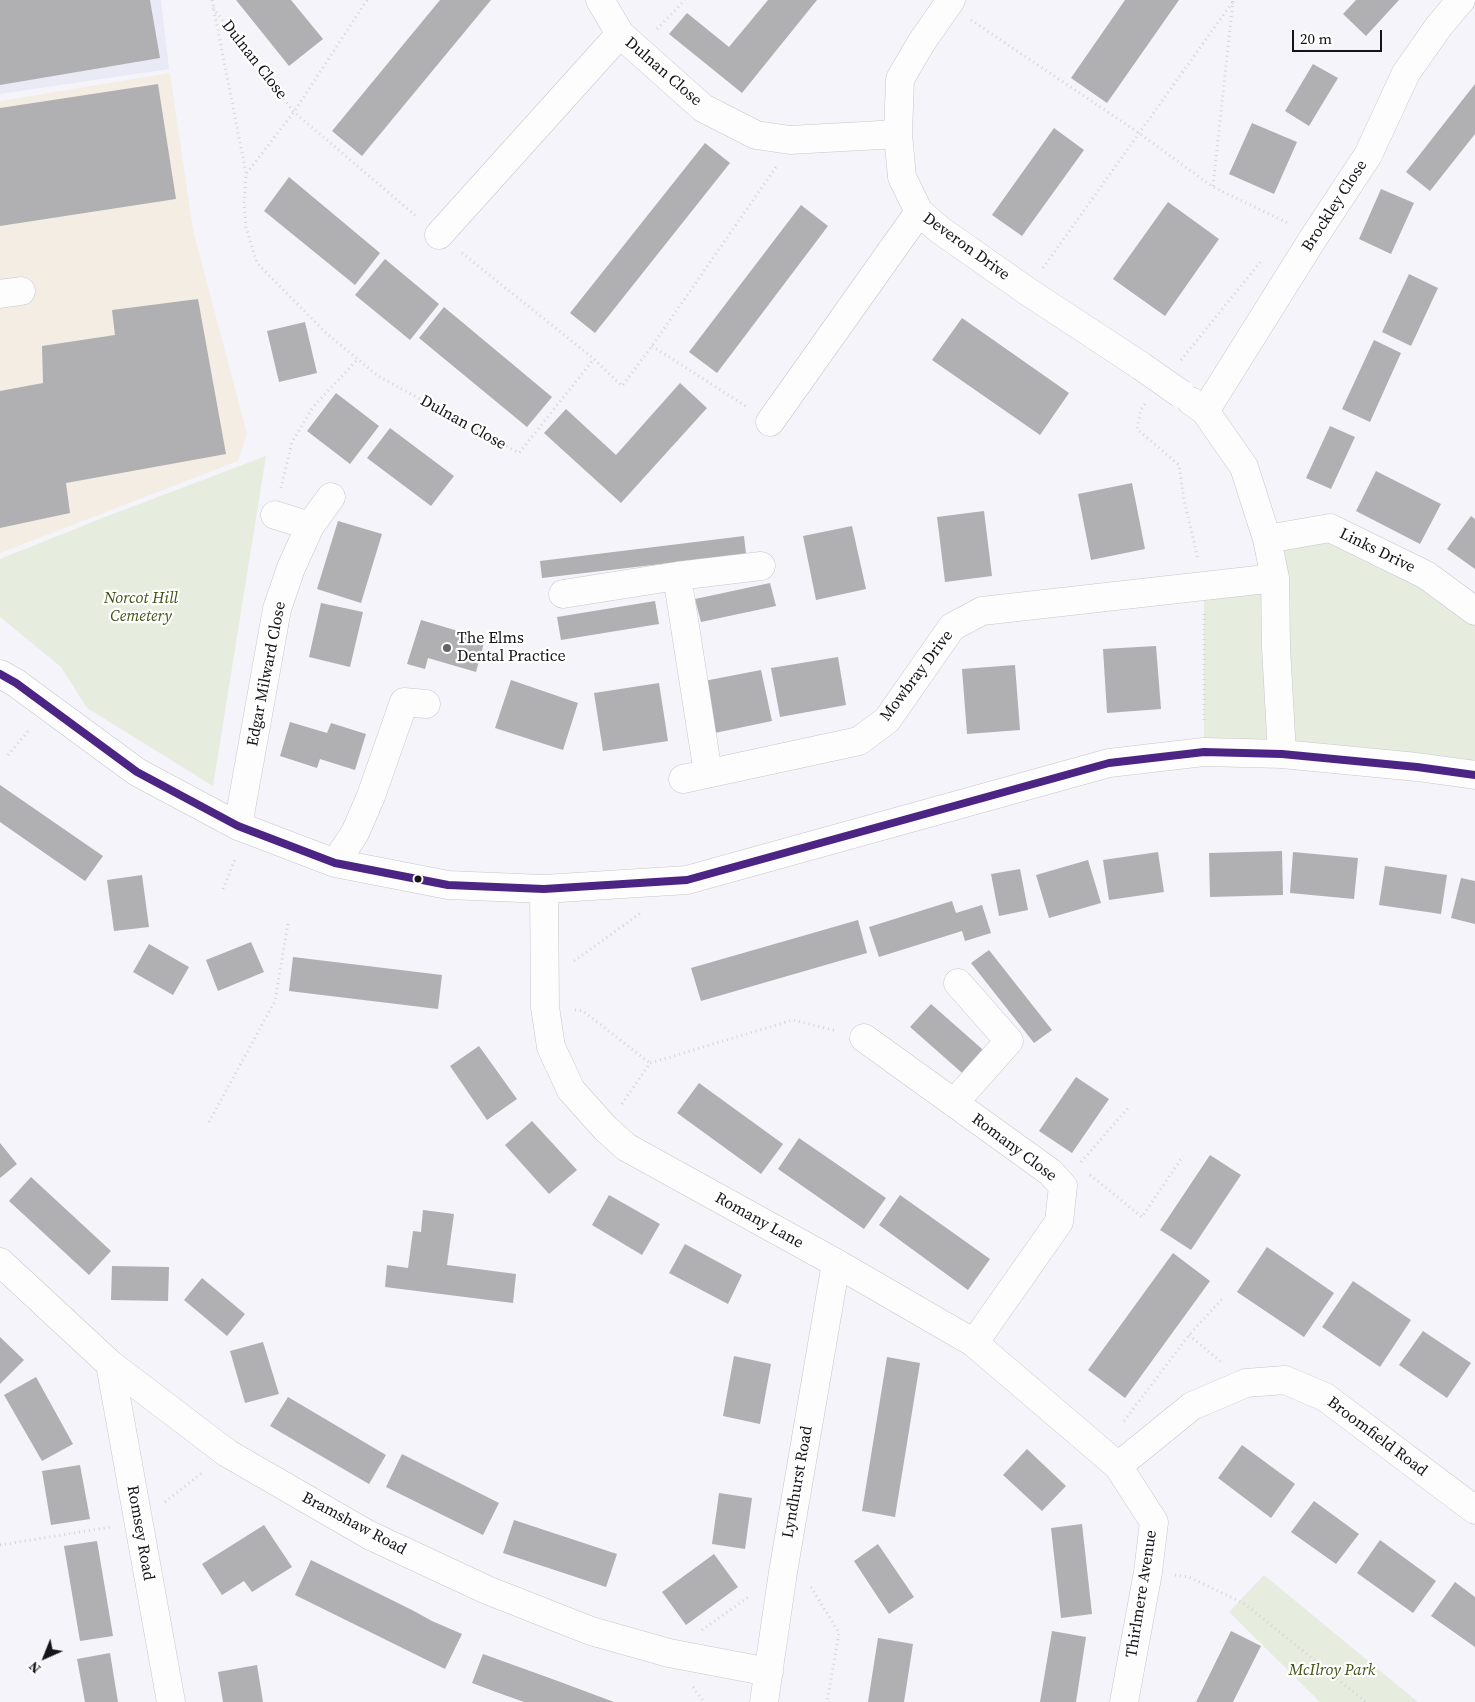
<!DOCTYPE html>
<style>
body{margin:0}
#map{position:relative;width:1475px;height:1702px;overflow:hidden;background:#f4f4fa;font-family:"Source Serif 4",serif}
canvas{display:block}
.north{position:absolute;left:20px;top:1632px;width:50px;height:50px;-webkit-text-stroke:4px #fff;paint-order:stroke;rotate:224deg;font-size:14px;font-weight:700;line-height:20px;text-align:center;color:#151519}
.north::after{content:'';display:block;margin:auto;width:18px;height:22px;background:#151519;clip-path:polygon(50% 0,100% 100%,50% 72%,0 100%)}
.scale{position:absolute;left:1292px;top:30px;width:90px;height:22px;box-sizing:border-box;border:2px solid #151519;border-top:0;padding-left:6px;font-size:15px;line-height:18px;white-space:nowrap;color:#151519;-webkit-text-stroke:4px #fff;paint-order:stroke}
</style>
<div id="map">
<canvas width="1475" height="1702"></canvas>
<div class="north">N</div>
<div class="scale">20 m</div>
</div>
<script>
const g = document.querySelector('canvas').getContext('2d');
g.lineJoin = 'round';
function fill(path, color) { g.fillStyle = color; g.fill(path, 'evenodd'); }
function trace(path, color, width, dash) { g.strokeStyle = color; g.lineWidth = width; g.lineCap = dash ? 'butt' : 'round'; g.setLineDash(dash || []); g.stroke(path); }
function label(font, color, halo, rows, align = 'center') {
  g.font = font + ' "Source Serif 4",serif'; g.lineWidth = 4.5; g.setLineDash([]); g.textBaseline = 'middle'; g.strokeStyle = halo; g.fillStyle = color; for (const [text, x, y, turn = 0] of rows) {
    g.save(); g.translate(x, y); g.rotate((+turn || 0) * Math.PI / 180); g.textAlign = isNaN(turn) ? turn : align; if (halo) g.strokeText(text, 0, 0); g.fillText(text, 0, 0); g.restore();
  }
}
const built = new Path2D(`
 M 0,0 L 161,0 L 169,69 L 0,94 Z`);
const industrial = new Path2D(`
 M 170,73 L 193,230 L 247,434 L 238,461 L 0,553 L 0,101 Z`);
const green = new Path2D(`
 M 266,456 L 213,786 L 87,708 L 61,667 L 0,617 L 0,559 L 105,517 Z
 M 1330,528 L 1475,611 L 1475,775 L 1204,752 L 1204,586 L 1275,578 L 1267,539 Z
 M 1264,1575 L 1418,1702 L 1320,1702 L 1229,1612 Z`);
const building = new Path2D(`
 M 0,0 L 150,0 L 160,58 L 0,85 Z
 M 236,0 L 291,0 L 323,39 L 289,66 Z
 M 440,0 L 491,0 L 362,156 L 332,131 Z
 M 768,0 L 817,0 L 742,93 L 669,34 L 687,13 L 729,47 Z
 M 1125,0 L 1179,0 L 1107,103 L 1071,78 Z
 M 1356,0 L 1399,0 L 1366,36 L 1343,14 Z
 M 1313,64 L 1338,78 L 1309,126 L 1285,111 Z
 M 158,84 L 176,199 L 0,226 L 0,108 Z
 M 1475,84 L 1475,134 L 1430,191 L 1406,172 Z
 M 1252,123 L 1297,142 L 1274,194 L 1229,174 Z
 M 1054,128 L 1084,150 L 1022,236 L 992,215 Z
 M 705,143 L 730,163 L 595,333 L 570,313 Z
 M 289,177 L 380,253 L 355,285 L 264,211 Z
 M 1381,189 L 1414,203 L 1391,254 L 1359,239 Z
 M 1168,202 L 1219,239 L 1165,316 L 1113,279 Z
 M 801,205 L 828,226 L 717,373 L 689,352 Z
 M 385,259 L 439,304 L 410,340 L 355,295 Z
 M 1409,274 L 1438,288 L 1411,346 L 1382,332 Z
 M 198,299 L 226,454 L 66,483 L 70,513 L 0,528 L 0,391 L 43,383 L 42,346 L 115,335 L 112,310 Z
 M 444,307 L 552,397 L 527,427 L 419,338 Z
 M 962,318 L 1069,393 L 1040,435 L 932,360 Z
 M 305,322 L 317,373 L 279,382 L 267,331 Z
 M 1374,340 L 1401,353 L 1370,422 L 1342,409 Z
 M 680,383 L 707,408 L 621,503 L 544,433 L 566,409 L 616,455 Z
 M 336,393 L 379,426 L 350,464 L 307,431 Z
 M 1330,426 L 1355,437 L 1331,489 L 1306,478 Z
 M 390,428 L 454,476 L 431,506 L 367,458 Z
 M 1376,471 L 1441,504 L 1420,544 L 1356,511 Z
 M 1132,483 L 1145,549 L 1091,560 L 1078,494 Z
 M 984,511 L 992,576 L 945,582 L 937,517 Z
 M 1471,516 L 1475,519 L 1475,569 L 1447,549 Z
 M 338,521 L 382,534 L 361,603 L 317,589 Z
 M 852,526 L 866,589 L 816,600 L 803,536 Z
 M 744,536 L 746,554 L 542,578 L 540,561 Z
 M 770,583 L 776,606 L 701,622 L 695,599 Z
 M 655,601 L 659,624 L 561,640 L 557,617 Z
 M 321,603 L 363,612 L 350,667 L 309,657 Z
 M 421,620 L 485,639 L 476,672 L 428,658 L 425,669 L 407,664 Z
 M 1156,646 L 1161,709 L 1107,713 L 1103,649 Z
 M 838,657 L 846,705 L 780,717 L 771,668 Z
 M 1015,665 L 1020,730 L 967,734 L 962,669 Z
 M 761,670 L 772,721 L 710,734 L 699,682 Z
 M 511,680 L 578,703 L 563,750 L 495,728 Z
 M 659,683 L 668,741 L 603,751 L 594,693 Z
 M 290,722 L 327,733 L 331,723 L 366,734 L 355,770 L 320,759 L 317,768 L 280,756 Z
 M 0,785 L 103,856 L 85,881 L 0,822 Z
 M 1282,851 L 1283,895 L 1210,897 L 1209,853 Z
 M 1158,852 L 1164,892 L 1109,900 L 1103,860 Z
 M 1293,852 L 1358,858 L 1354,899 L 1290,893 Z
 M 1088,860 L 1101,903 L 1049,918 L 1036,875 Z
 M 1385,866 L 1447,875 L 1441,914 L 1379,905 Z
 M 1020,869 L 1028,910 L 999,916 L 991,874 Z
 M 142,875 L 149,927 L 114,931 L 107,880 Z
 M 1461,878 L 1475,881 L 1475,924 L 1451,918 Z
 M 952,901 L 956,913 L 982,905 L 991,933 L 965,941 L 962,931 L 879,957 L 869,927 Z
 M 858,920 L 867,953 L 701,1001 L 691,968 Z
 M 251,942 L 264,972 L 218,991 L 206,960 Z
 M 149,944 L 189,967 L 173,995 L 133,972 Z
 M 989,950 L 1052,1030 L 1034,1043 L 971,963 Z
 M 293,957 L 442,975 L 438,1009 L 289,991 Z
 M 931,1004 L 990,1056 L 969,1079 L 910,1027 Z
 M 479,1046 L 517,1099 L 487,1120 L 450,1066 Z
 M 1076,1077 L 1109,1099 L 1072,1153 L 1039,1131 Z
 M 699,1083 L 783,1144 L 761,1174 L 677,1113 Z
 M 532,1121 L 577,1170 L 549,1194 L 505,1145 Z
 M 799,1138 L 886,1198 L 864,1229 L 778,1169 Z
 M 0,1143 L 17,1164 L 0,1178 Z
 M 1210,1155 L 1241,1175 L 1191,1250 L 1160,1230 Z
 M 31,1177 L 111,1251 L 89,1275 L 9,1201 Z
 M 609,1195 L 660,1224 L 642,1255 L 592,1225 Z
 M 900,1195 L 990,1259 L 968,1290 L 879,1225 Z
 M 423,1210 L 454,1214 L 447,1265 L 516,1274 L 513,1303 L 385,1287 L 387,1265 L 408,1268 L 413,1231 L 421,1232 Z
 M 685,1244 L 742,1275 L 728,1304 L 669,1273 Z
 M 1267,1247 L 1334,1293 L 1304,1337 L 1237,1292 Z
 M 1173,1253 L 1210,1281 L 1125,1398 L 1088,1370 Z
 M 112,1266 L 169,1267 L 168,1301 L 111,1300 Z
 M 202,1278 L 245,1314 L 227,1336 L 184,1300 Z
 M 1353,1281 L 1411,1320 L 1380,1367 L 1322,1327 Z
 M 1423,1331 L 1471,1363 L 1447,1398 L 1399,1365 Z
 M 0,1337 L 24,1360 L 0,1384 Z
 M 263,1342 L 279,1394 L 245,1403 L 230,1351 Z
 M 734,1356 L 771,1364 L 760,1424 L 723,1416 Z
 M 887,1357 L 920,1363 L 895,1517 L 862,1511 Z
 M 36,1377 L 73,1444 L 42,1461 L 4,1395 Z
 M 288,1397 L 386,1455 L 369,1484 L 270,1426 Z
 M 1242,1445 L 1295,1484 L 1271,1518 L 1218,1478 Z
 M 1027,1449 L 1066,1486 L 1042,1511 L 1003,1475 Z
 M 402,1454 L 499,1503 L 483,1535 L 386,1487 Z
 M 80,1465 L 90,1519 L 51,1525 L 42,1471 Z
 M 719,1493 L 752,1498 L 745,1549 L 712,1544 Z
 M 1314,1501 L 1359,1534 L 1336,1564 L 1291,1532 Z
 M 514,1520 L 617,1554 L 606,1587 L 503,1553 Z
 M 1082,1524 L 1092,1614 L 1061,1618 L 1051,1528 Z
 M 264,1525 L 292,1567 L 252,1592 L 244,1581 L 222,1595 L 202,1564 Z
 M 1380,1540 L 1436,1581 L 1413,1613 L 1357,1573 Z
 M 97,1541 L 113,1636 L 80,1641 L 64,1546 Z
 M 878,1544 L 914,1597 L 889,1614 L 854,1561 Z
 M 714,1554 L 738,1587 L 686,1625 L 662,1592 Z
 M 311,1560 L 412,1610 L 432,1621 L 462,1634 L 445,1669 L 295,1595 Z
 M 1455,1582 L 1475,1597 L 1475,1647 L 1431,1616 Z
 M 1052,1631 L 1086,1637 L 1076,1702 L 1040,1702 Z
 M 1231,1631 L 1261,1646 L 1233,1702 L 1196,1702 Z
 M 878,1638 L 913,1644 L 904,1702 L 868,1702 Z
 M 110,1653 L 118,1702 L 85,1702 L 77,1659 Z
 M 483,1654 L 555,1680 L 614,1702 L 524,1702 L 496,1692 L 472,1683 Z
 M 257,1665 L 263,1702 L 223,1702 L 218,1672 Z`);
const path = new Path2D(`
 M 212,0 L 246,173
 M 367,0 L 294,112 L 246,174 L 244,203 L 246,227 L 257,263 L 325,332 L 378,376 L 519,453 L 594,359 L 622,386 L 652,346 L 776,167
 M 213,8 L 294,112 L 416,216
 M 971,20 L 1139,133 L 1213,187 L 1290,224
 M 657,29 L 685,0
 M 1213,186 L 1233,1
 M 462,253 L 594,359
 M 1043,268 L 1234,0
 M 652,346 L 747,407
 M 1181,360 L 1262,260
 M 1145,404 L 1141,409 L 1137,429 L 1179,465 L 1184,500 L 1198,559
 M 281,488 L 292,442 L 313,407 L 358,359
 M 1204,614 L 1204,723
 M 8,755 L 30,729
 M 223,889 L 236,857
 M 574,961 L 642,912
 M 575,1010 L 583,1011 L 650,1063
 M 622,1104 L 650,1063 L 793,1020 L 837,1031
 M 209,1122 L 275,1001 L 288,923
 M 1081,1162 L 1129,1107
 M 1090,1175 L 1142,1217 L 1183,1156
 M 1189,1335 L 1221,1362
 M 1124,1421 L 1189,1335 L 1222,1299
 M 165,1502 L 203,1472
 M 0,1545 L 111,1527
 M 1175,1575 L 1189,1577 L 1245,1604 L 1366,1702
 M 811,1587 L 839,1633 L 827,1702
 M 702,1630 L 750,1596
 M 693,1687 L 704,1702`);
const minor = new Path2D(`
 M 600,0 L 620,34 L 703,108 L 756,135 L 790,140 L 898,134
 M 951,0 L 921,43 L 900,79 L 898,134 L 902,177 L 919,212 L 940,230 L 1027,291 L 1141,366
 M 439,235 L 620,34
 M 0,294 L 21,291
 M 1191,401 L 1205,411 L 1244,467 L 1267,539 L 1275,578 L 1276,647 L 1282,754
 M 1205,411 L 1314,237 L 1368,155 L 1406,73 L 1439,26 L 1461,0
 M 770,422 L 919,212
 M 275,515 L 310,526
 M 1267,539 L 1330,528 L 1426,575 L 1475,611
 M 677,576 L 708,773
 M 563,594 L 677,576 L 761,566
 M 0,674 L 16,683 L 137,772 L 238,826 L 335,863 L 448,885 L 544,889 L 687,880 L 1109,763 L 1204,752 L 1282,754 L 1417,767 L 1475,775
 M 683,779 L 859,741 L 887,720 L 952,627 L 982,611 L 1275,578
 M 238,826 L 277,609 L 291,568 L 310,526 L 331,497
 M 335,863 L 355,833 L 371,796 L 404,702 L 426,704
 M 544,889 L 545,1007 L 551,1047 L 571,1090 L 606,1129 L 626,1147 L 836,1263 L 974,1343 L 1118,1466 L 1154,1522 L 1148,1572 L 1124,1702
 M 864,1038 L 1050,1172 L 1063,1186 L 1059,1222 L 974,1343
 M 954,1103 L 1009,1041 L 958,983
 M 0,1262 L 110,1364 L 227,1453 L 369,1535 L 487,1590 L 591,1631 L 669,1653 L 769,1672
 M 110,1364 L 171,1702
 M 1118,1466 L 1192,1406 L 1246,1383 L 1285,1380 L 1325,1397 L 1475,1510
 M 764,1702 L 783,1572 L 836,1263`);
const minorBridge = new Path2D(`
 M 1141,366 L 1181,394`);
const bus1 = new Path2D(`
 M 0,674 L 16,683 L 137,772 L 238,826 L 335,863 L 448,885 L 544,889 L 687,880 L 1109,763 L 1204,752 L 1282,754 L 1417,767 L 1475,775`);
const markers = [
 [447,648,5,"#636368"],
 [418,879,4.5,"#151519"]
];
const streetNames = [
 ["Dulnan Close",254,60,52],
 ["Dulnan Close",663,72,41],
 ["Brockley Close",1335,206,-57],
 ["Deveron Drive",966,247,36],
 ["Dulnan Close",463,423,29],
 ["Links Drive",1377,551,26],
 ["Edgar Milward Close",267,674,-79],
 ["Mowbray Drive",917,676,-53],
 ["Romany Close",1014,1148,37],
 ["Romany Lane",759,1221,29],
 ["Broomfield Road",1377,1437,37],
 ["Lyndhurst Road",798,1482,-80],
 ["Bramshaw Road",354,1524,28],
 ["Romsey Road",140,1533,80],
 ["Thirlmere Avenue",1142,1594,-81]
];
const parkNames = [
 ["Norcot Hill",141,599],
 ["Cemetery",141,617],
 ["McIlroy Park",1332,1671]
];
const poiNames = [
 ["The Elms",457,639],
 ["Dental Practice",457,657]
];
fill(built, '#eae9f6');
fill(industrial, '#f3ede4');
fill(green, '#e6edde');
fill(building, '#b0afb2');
trace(minor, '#c7c7cb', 29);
trace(path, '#d5d5d8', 3, [1, 4]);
trace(minor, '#fdfdfe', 28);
trace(minorBridge, '#c7c7cb', 29, []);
trace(minorBridge, '#fdfdfe', 28);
trace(bus1, '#4c2483', 8);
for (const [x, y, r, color] of markers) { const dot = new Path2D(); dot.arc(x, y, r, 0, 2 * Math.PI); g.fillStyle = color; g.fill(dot); trace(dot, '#fff', 2); }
label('16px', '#151519', '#fff', streetNames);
label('italic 16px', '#3d5212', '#fff', parkNames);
label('16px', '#151519', '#fff', poiNames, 'left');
</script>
